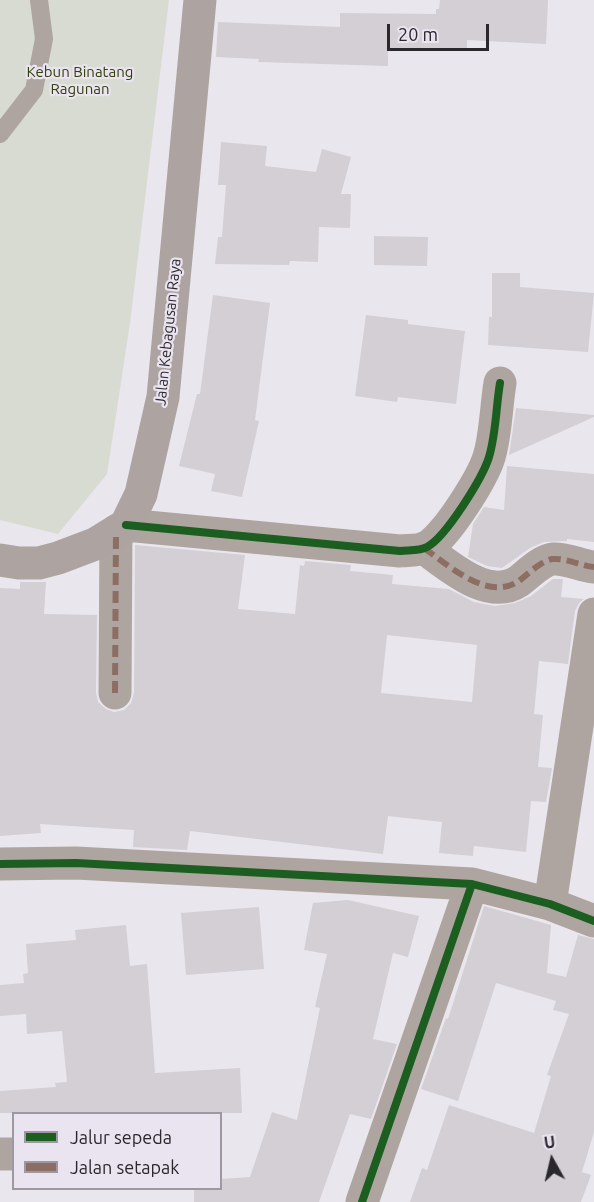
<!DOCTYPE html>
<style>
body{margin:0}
#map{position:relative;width:594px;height:1202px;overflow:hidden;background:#eae6ed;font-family:Ubuntu,sans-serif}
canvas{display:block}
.legend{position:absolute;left:12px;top:1112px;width:210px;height:78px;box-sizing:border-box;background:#eae3f0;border:2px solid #9e98a2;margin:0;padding:8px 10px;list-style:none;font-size:18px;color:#2b282d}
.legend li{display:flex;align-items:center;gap:12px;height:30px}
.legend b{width:30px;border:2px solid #9e98a2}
.north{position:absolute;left:522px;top:1130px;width:60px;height:60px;-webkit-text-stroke:4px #eae3f0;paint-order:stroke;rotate:352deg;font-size:16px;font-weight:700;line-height:24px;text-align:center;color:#2b282d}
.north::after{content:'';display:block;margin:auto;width:21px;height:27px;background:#2b282d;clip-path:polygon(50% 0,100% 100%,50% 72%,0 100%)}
.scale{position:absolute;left:387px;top:24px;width:102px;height:27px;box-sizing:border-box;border:3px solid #2b282d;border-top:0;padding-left:8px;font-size:18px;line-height:21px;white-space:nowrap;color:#2b282d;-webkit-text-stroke:4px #eae3f0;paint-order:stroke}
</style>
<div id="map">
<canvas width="594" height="1202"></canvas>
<ul class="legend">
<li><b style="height:8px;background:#1b5e20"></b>Jalur sepeda</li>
<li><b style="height:8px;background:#8d6e63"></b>Jalan setapak</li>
</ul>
<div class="north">U</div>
<div class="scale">20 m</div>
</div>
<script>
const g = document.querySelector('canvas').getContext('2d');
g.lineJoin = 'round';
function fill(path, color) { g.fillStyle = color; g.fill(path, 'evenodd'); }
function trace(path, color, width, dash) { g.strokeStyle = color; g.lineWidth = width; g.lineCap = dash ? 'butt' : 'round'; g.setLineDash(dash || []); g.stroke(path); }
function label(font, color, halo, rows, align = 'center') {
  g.font = font + ' Ubuntu,sans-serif'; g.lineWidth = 4.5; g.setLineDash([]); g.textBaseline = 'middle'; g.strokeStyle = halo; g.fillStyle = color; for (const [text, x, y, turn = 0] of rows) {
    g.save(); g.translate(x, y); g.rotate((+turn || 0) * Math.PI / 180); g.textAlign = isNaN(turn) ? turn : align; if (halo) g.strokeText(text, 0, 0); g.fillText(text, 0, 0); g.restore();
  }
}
const green = new Path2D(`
 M 0,0 L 169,0 L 130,323 L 107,474 L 58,534 L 0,520 Z`);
const building = new Path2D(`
 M 440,0 L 548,0 L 546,44 L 467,40 L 467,48 L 388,49 L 388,66 L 258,62 L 259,59 L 216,57 L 218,22 L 340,27 L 340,13 L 436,14 L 436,9 L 439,9 Z
 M 221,142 L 267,146 L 265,166 L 316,172 L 322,149 L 351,157 L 341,194 L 351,194 L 350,228 L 319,227 L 318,262 L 290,261 L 289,265 L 215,264 L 218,237 L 222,237 L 226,185 L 218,185 Z
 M 374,236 L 428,237 L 427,266 L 374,265 Z
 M 492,273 L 520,273 L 520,287 L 594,293 L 588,352 L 488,345 L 489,317 L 492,317 Z
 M 213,295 L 270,303 L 255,420 L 259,421 L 242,497 L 211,491 L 215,474 L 179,466 L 197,394 L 200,394 Z
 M 366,315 L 408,320 L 408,324 L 465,331 L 456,404 L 398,397 L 397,402 L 355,396 Z
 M 516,408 L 594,415 L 594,417 L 509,455 Z
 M 507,466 L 594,474 L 594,542 L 567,539 L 567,541 L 544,542 L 530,548 L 502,568 L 487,566 L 468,557 L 473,524 L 484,507 L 504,510 Z
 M 135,545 L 245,555 L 238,609 L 295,614 L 300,565 L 304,566 L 305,561 L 351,565 L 350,571 L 393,575 L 392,584 L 449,589 L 474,602 L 495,606 L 515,603 L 531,596 L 553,579 L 563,579 L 561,597 L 584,599 L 579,603 L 575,611 L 568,664 L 539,661 L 534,714 L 543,715 L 538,767 L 552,768 L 546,802 L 531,801 L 526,852 L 474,846 L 473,856 L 439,853 L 442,822 L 388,816 L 383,854 L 190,831 L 187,850 L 133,847 L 134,830 L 40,824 L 41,833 L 0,836 L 0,588 L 20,589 L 20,582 L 46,582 L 44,614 L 97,615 L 96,693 L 98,702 L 106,709 L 114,712 L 124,710 L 131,703 L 134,693 ZM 387,635 L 477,645 L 472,702 L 381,693 Z
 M 348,900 L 419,916 L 408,957 L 393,953 L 373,1039 L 397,1044 L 371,1119 L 350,1114 L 319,1202 L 194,1202 L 194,1188 L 220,1188 L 220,1179 L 250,1177 L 272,1112 L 297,1120 L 320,1008 L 315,1007 L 327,954 L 304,950 L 313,903 Z
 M 484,906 L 551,925 L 547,973 L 566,977 L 578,935 L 594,939 L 594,1132 L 582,1172 L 591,1175 L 581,1202 L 410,1202 L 422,1168 L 427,1170 L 449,1105 L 534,1133 L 551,1076 L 547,1075 L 569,1014 L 553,1010 L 556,1001 L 496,983 L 458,1101 L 421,1089 L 446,1018 L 448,1019 Z
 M 259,907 L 264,969 L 186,975 L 181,913 Z
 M 126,925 L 130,966 L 147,964 L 155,1073 L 240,1068 L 242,1113 L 0,1113 L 0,1091 L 56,1087 L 55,1083 L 67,1082 L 62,1031 L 27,1034 L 26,1014 L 0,1016 L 0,985 L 24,983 L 23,974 L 28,973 L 26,944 L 76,940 L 75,930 Z`);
const service = new Path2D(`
 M 0,134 L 34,90 L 44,39 L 39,0`);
const minor = new Path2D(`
 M 126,525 L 400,551 C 408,550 420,551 427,547 C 446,537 483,477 489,457 C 496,434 496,407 500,383
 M 424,548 C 448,565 488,602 519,581 C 528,574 542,560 553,559 C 567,558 581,566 594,567
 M 115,693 L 116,531
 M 0,864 L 76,863 L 472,884 L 550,904 L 594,921
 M 550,904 L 594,614
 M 0,1154 L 14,1154
 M 362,1202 L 472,884`);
const secondary = new Path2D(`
 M 0,560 L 19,563 L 39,563 L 58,558 L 95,544 L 126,525 L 141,494 L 163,397 L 200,0`);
const quiet = new Path2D(`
 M 424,548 C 448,565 488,602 519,581 C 528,574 542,560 553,559 C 567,558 581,566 594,567
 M 115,693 L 116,531`);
const cycleway = new Path2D(`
 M 126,525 L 400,551 C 408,550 420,551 427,547 C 446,537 483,477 489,457 C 496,434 496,407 500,383
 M 0,864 L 76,863 L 472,884 L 550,904 L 594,921
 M 362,1202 L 472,884`);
const parkNames = [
 ["Kebun Binatang",80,72],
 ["Ragunan",80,89]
];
const streetNames = [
 ["Jalan Kebagusan Raya",168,332,-84]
];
fill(green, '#d8dbd1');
fill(building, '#d3cfd5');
trace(service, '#aea5a1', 18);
trace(minor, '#aea5a1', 33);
trace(secondary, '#ada3a1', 33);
trace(quiet, '#8d6e63', 6, [12, 6]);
trace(cycleway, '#1b5e20', 8);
label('15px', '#324009', '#eae3f0', parkNames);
label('15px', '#2b282d', '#eae3f0', streetNames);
</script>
